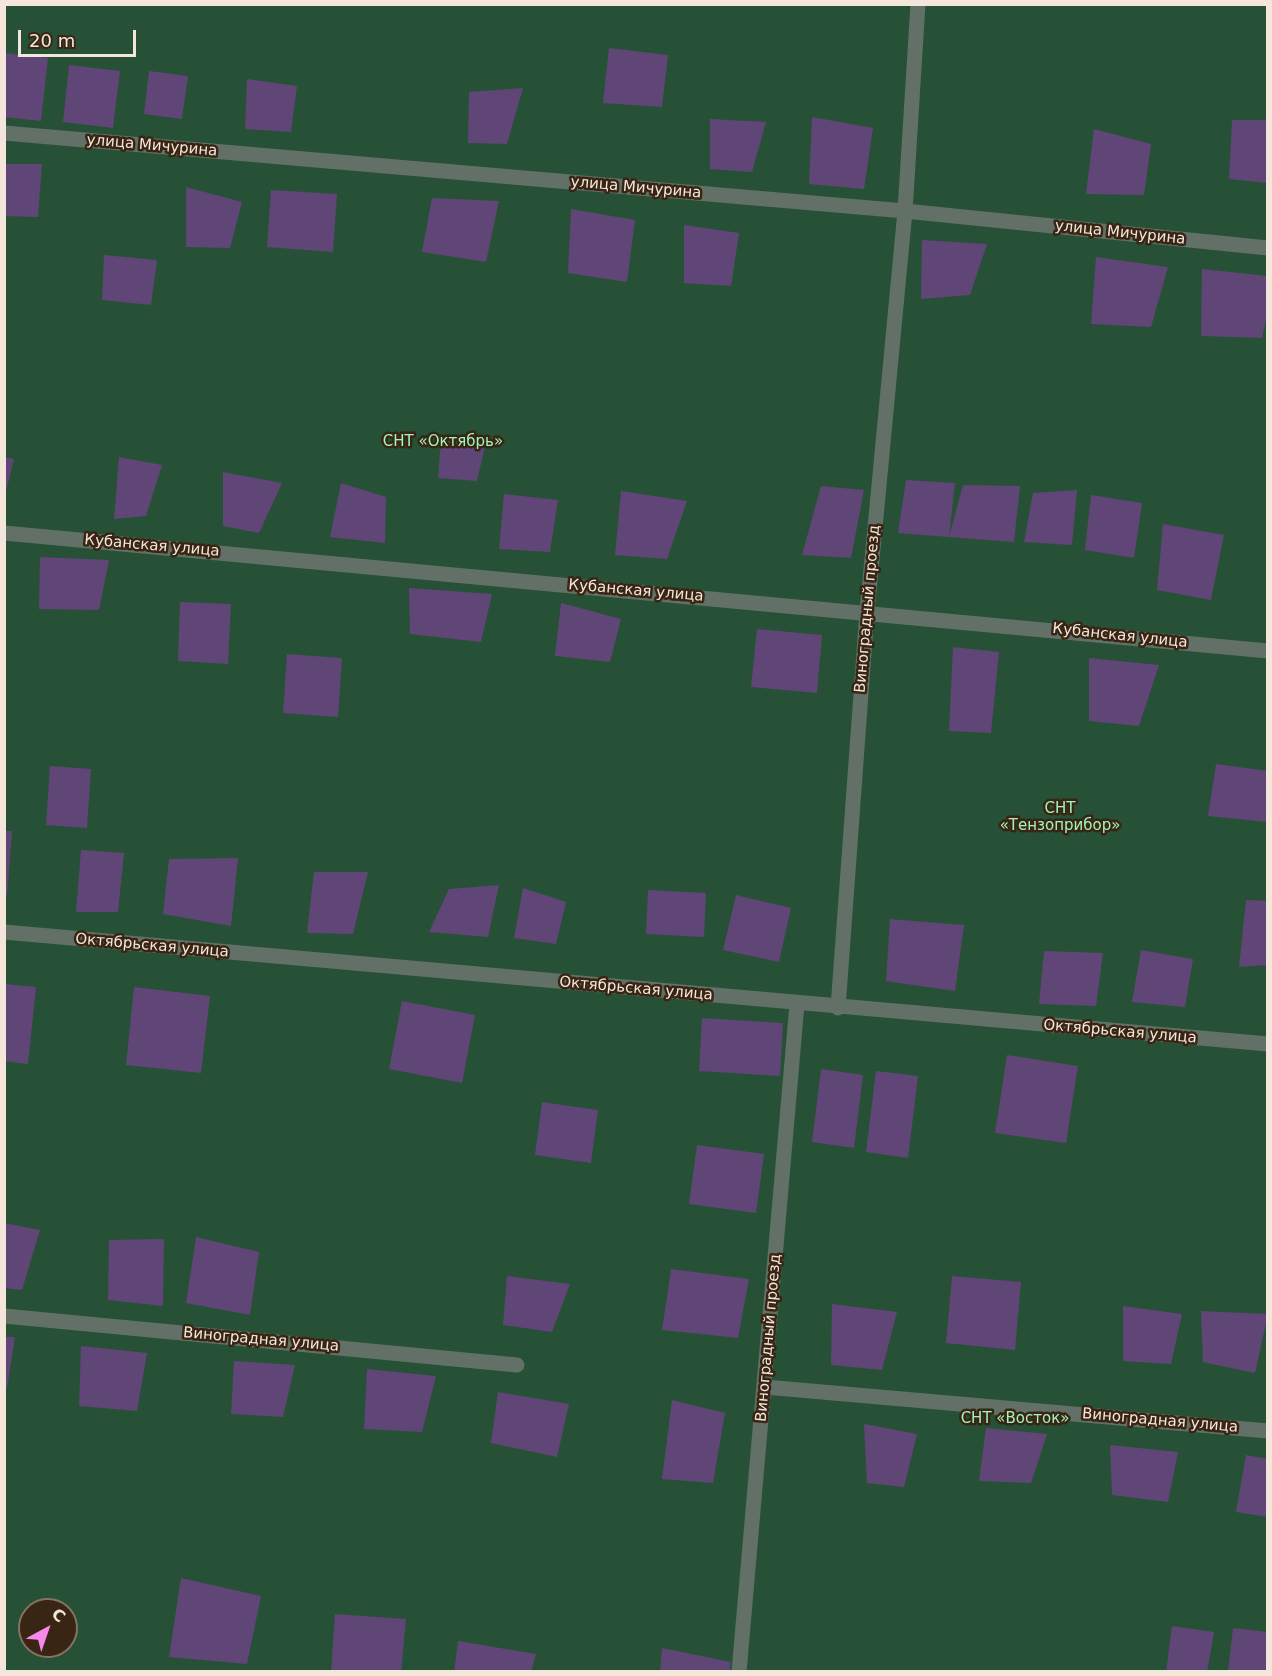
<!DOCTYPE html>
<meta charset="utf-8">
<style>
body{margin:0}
#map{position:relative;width:1272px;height:1676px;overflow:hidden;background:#392513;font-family:"DejaVu Sans",sans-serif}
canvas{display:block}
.frame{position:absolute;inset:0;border:6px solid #f4e6db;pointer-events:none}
.north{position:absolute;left:18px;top:1598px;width:60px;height:60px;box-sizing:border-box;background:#392513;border:2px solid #847263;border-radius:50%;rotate:40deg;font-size:16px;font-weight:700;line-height:24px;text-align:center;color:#f4e6db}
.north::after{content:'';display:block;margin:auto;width:21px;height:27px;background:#f888e9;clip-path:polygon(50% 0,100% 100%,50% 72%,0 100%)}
.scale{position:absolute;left:18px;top:30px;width:118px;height:27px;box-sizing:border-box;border:3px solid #f4e6db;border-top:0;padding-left:8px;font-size:18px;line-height:21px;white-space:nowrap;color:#f4e6db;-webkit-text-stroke:4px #392513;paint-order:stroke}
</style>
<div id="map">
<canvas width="1272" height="1676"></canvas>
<div class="frame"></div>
<div class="north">С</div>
<div class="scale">20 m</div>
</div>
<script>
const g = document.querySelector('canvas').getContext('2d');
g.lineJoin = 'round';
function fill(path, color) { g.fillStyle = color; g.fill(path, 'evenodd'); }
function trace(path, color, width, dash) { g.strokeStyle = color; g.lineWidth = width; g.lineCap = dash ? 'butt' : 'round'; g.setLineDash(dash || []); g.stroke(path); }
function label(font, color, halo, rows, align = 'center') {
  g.font = font + ' "DejaVu Sans",sans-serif'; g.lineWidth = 5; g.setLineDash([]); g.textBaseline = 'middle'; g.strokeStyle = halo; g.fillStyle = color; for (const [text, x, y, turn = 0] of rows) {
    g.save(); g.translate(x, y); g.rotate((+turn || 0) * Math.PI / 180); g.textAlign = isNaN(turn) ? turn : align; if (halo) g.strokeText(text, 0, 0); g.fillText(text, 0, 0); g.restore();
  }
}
const green = new Path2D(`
 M 5,5 L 1267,5 L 1267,1671 L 5,1672 ZM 30,1610 L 66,1610 L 66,1646 L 30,1646 Z`);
const building = new Path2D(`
 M 609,48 L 668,55 L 662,107 L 603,103 Z
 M 4,53 L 48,58 L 41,121 L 4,117 Z
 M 69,65 L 120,71 L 113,128 L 63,122 Z
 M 149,71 L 188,76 L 182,119 L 144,114 Z
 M 247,79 L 297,86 L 291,132 L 245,129 Z
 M 523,88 L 507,144 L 468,143 L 469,92 Z
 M 812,117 L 873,128 L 864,189 L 809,184 Z
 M 710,119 L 766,122 L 752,172 L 710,169 Z
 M 1232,120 L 1268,120 L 1268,183 L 1229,179 Z
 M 1094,129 L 1151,144 L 1144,195 L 1086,194 Z
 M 4,164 L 42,164 L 38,217 L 4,216 Z
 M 186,187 L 242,202 L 230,248 L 186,247 Z
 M 271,190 L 337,194 L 333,252 L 267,247 Z
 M 432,198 L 499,201 L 486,262 L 422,252 Z
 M 571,209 L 635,220 L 627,282 L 568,273 Z
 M 684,225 L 739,233 L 731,286 L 684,283 Z
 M 922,240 L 987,244 L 970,295 L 921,299 Z
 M 104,255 L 157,260 L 151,305 L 102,300 Z
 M 1096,257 L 1168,267 L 1151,327 L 1091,324 Z
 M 1202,269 L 1268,276 L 1268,310 L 1262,338 L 1201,336 Z
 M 441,440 L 485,446 L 477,481 L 438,478 Z
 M 4,457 L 14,459 L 5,495 L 4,495 Z
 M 119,457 L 162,465 L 146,516 L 114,519 Z
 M 223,472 L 282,483 L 259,533 L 223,526 Z
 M 906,480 L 955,483 L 949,537 L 963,485 L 1020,486 L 1014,542 L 949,537 L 898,533 Z
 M 341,483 L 386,497 L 385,543 L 330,537 Z
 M 821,486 L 864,490 L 851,558 L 802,555 Z
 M 1077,490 L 1072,545 L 1024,542 L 1033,493 Z
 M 621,491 L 687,501 L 667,559 L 615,555 Z
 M 504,494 L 558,500 L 550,552 L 499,549 Z
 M 1091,495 L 1142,503 L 1134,558 L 1085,550 Z
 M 1163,524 L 1224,535 L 1211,600 L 1157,590 Z
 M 40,557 L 109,560 L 99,610 L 39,609 Z
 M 409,588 L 492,594 L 481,642 L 410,634 Z
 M 180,602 L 231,604 L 228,664 L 178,661 Z
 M 561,603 L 621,619 L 610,662 L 555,656 Z
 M 757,629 L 822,635 L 817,693 L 751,687 Z
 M 953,647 L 999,652 L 991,733 L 949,731 Z
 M 287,654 L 342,658 L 338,717 L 283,713 Z
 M 1089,658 L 1159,665 L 1139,726 L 1089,721 Z
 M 1216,764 L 1268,771 L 1268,822 L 1208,816 Z
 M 50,766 L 91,769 L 87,828 L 46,825 Z
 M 4,831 L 12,831 L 7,895 L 4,895 Z
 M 81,850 L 124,853 L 118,912 L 76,912 Z
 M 238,858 L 231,926 L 163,914 L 169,859 Z
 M 314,872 L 368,872 L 353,934 L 307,933 Z
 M 499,885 L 488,937 L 429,932 L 449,889 Z
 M 523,888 L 566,902 L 556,944 L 514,938 Z
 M 648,890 L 706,893 L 704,937 L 646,934 Z
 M 736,895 L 791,908 L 779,962 L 723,950 Z
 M 1246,900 L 1268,901 L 1268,965 L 1239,967 Z
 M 890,919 L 964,925 L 955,991 L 886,981 Z
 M 1141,950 L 1193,959 L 1185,1007 L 1132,1002 Z
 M 1044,951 L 1103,953 L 1096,1006 L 1039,1004 Z
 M 4,984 L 36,987 L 28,1064 L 4,1061 Z
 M 134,987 L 210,996 L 201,1073 L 126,1065 Z
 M 402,1001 L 475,1015 L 462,1083 L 389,1069 Z
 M 702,1018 L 783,1023 L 780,1076 L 699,1071 Z
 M 1007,1055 L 1078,1066 L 1066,1143 L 995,1133 Z
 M 821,1069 L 863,1075 L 854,1148 L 812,1142 Z
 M 876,1071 L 918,1076 L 908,1158 L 866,1152 Z
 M 542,1102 L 598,1110 L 591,1163 L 535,1155 Z
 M 697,1145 L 764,1154 L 756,1213 L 689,1204 Z
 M 4,1223 L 40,1230 L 22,1290 L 4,1288 Z
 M 196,1237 L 259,1252 L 250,1315 L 186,1303 Z
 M 164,1239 L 163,1306 L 108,1300 L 109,1240 Z
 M 671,1269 L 749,1279 L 738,1338 L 662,1330 Z
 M 507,1276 L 570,1284 L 552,1332 L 503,1325 Z
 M 952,1276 L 1021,1282 L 1015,1350 L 946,1343 Z
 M 832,1304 L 897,1312 L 882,1370 L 831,1365 Z
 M 1123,1306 L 1182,1314 L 1171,1364 L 1123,1361 Z
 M 1201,1311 L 1268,1314 L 1255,1373 L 1203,1362 Z
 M 4,1337 L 15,1337 L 7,1388 L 4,1388 Z
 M 81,1346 L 147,1353 L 137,1411 L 79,1406 Z
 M 234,1361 L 295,1365 L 283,1417 L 231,1414 Z
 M 367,1369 L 436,1376 L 422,1432 L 364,1429 Z
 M 498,1392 L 569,1404 L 557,1457 L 491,1443 Z
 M 672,1400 L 725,1413 L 713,1483 L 662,1479 Z
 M 864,1424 L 917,1434 L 904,1487 L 867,1483 Z
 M 986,1428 L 1047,1434 L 1031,1483 L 979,1481 Z
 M 1110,1445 L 1178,1452 L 1168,1502 L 1112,1495 Z
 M 1246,1455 L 1268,1459 L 1268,1517 L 1236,1512 Z
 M 181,1578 L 261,1596 L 247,1664 L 169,1657 Z
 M 335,1614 L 406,1619 L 401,1672 L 331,1672 Z
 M 1172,1626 L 1214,1632 L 1207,1672 L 1166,1672 Z
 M 1233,1628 L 1268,1632 L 1268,1672 L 1228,1672 Z
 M 458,1641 L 536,1654 L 531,1672 L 454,1672 Z
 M 662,1648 L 731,1662 L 729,1672 L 660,1672 Z`);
const street = new Path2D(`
 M 4,133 L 905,211 L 1268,248
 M 4,533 L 1268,651
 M 4,932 L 1268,1044
 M 838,1008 L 867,612 L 905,211 L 918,4
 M 4,1316 L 517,1365
 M 765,1387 L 1268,1431
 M 739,1672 L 797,1004`);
const streetNames = [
 ["улица Мичурина",152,146,5],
 ["улица Мичурина",636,188,5],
 ["улица Мичурина",1120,233,6],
 ["Кубанская улица",152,546,5],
 ["Кубанская улица",636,591,5],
 ["Виноградный проезд",868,609,-85],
 ["Кубанская улица",1120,636,6],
 ["Октябрьская улица",152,946,5],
 ["Октябрьская улица",636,989,5],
 ["Октябрьская улица",1120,1032,5],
 ["Виноградный проезд",769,1338,-85],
 ["Виноградная улица",261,1340,5],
 ["Виноградная улица",1160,1421,5]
];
const parkNames = [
 ["СНТ «Октябрь»",443,442],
 ["СНТ",1060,809],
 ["«Тензоприбор»",1060,826],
 ["СНТ «Восток»",1015,1419]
];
fill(green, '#275136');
fill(building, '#604577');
trace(street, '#637068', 15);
label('15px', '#f4e6db', '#392513', streetNames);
label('15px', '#a0f5bc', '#392513', parkNames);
</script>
